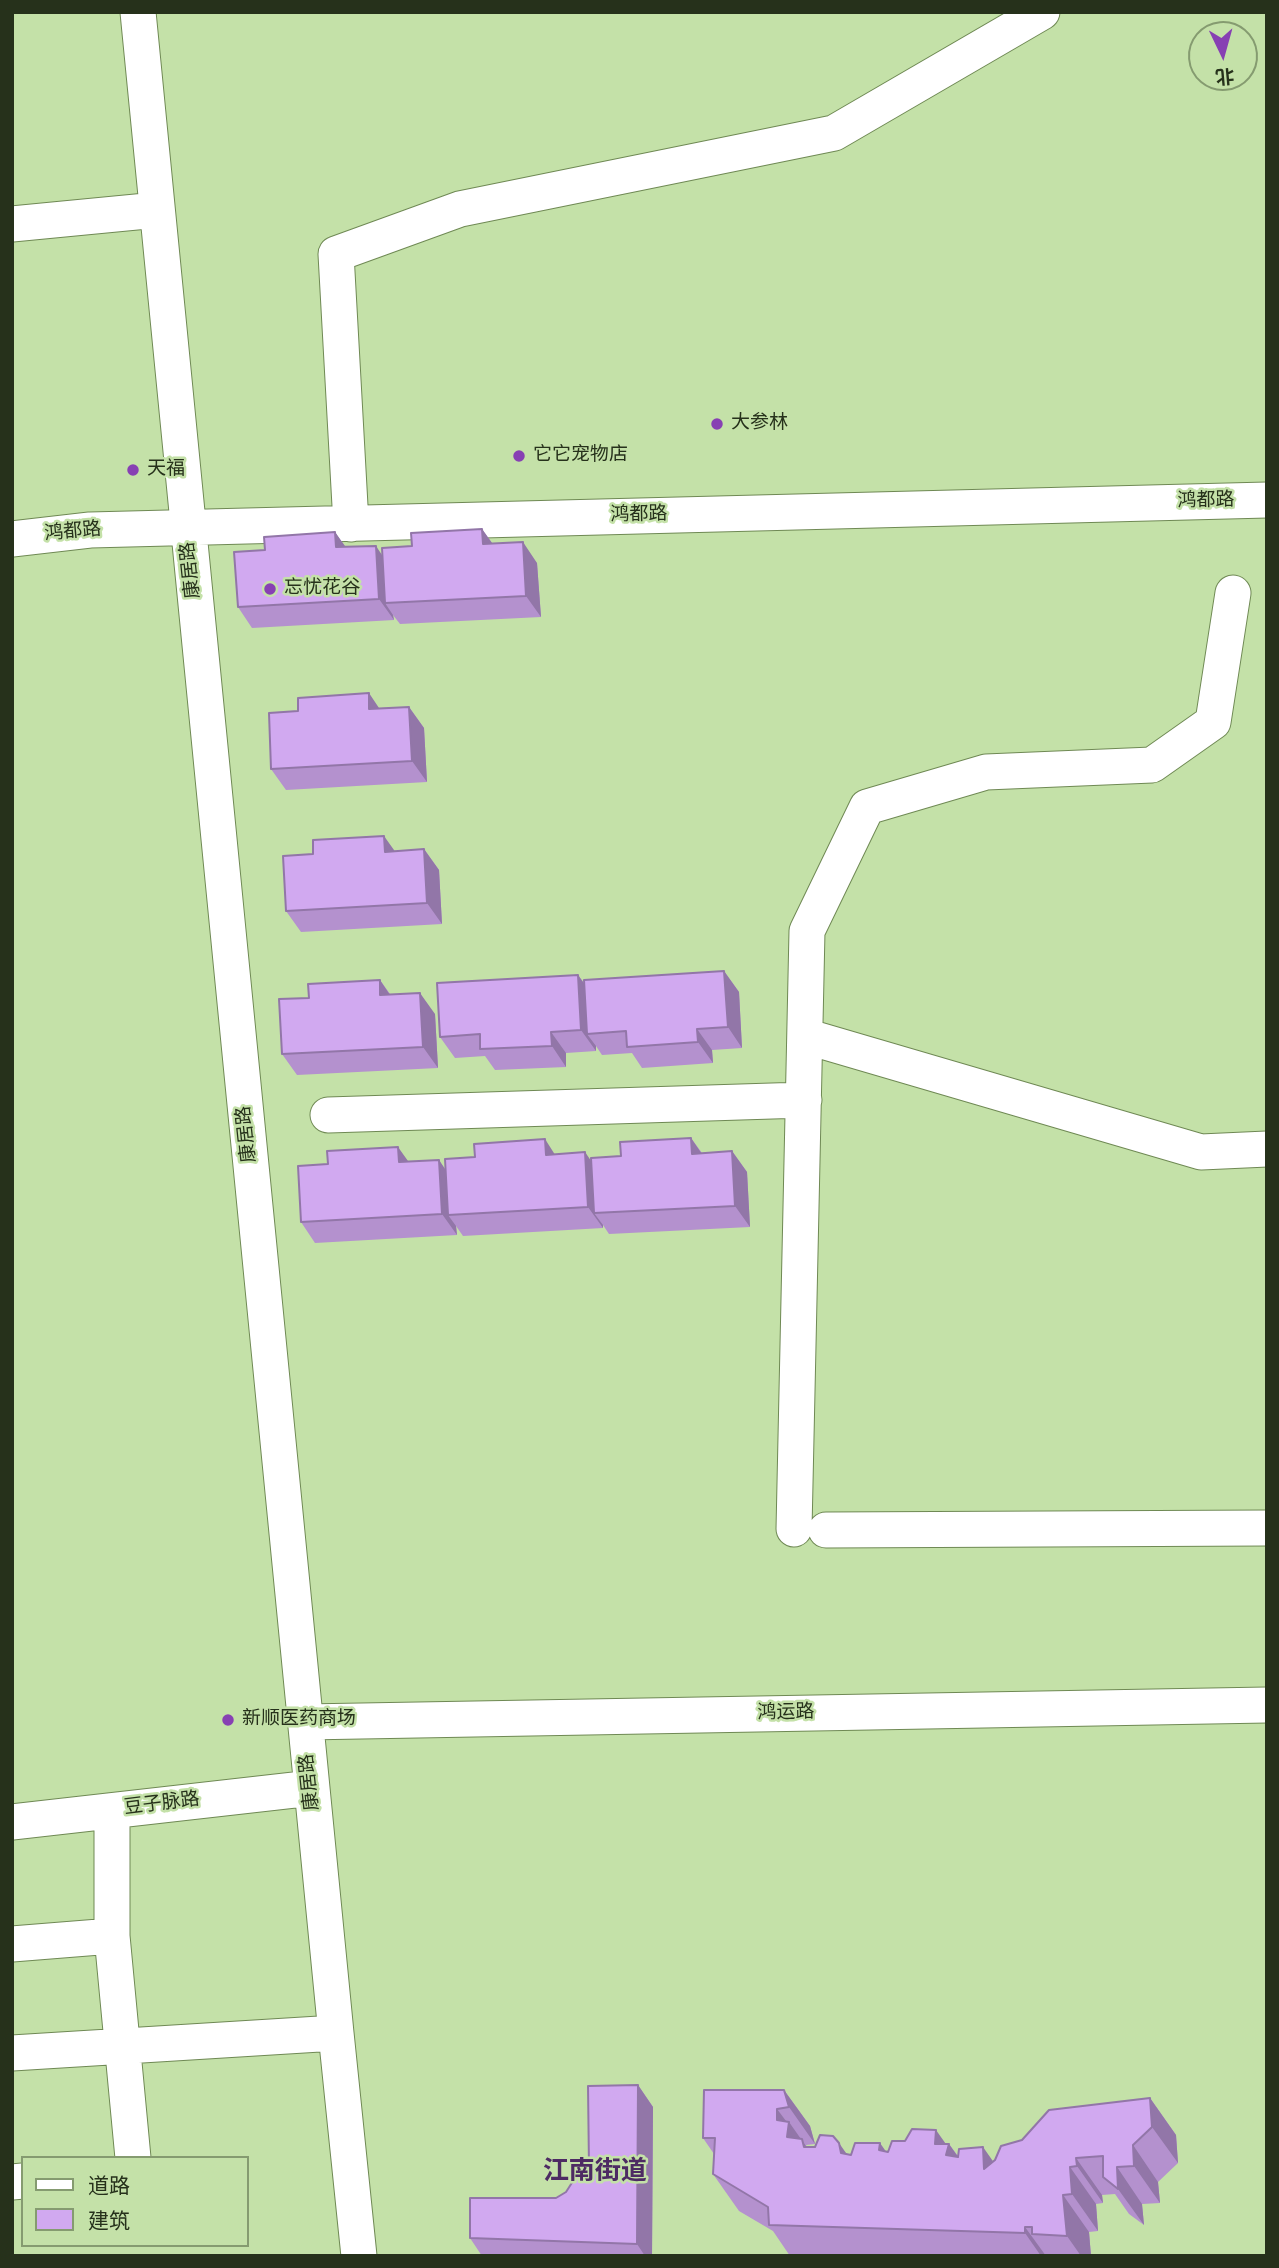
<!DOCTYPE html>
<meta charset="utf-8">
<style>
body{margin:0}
#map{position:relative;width:1279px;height:2268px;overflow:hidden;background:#c4e1a8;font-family:Overpass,"Noto Sans SC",sans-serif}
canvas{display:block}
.frame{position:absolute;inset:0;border:14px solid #26311b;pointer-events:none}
.legend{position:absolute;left:21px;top:2156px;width:228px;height:91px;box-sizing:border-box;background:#c4e1a8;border:2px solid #859b70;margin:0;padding:9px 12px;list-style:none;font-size:21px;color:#26311b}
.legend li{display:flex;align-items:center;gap:14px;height:35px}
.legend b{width:35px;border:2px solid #859b70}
.north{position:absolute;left:1188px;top:21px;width:70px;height:70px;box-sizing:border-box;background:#c4e1a8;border:2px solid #859b70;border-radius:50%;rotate:175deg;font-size:19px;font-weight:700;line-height:28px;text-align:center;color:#26311b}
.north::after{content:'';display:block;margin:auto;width:24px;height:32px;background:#8740b3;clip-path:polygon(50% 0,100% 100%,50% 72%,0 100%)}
</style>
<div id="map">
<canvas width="1279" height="2268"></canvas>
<div class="frame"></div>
<ul class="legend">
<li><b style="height:9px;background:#fff"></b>道路</li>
<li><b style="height:19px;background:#d1a9f0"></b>建筑</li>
</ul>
<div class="north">北</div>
</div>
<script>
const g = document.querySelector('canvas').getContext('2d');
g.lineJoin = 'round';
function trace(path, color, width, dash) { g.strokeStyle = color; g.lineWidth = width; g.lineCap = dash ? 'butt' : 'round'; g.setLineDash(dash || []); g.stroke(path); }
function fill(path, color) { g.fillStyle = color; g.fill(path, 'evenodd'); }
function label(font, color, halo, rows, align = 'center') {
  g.font = font + ' Overpass,"Noto Sans SC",sans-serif'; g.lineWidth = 5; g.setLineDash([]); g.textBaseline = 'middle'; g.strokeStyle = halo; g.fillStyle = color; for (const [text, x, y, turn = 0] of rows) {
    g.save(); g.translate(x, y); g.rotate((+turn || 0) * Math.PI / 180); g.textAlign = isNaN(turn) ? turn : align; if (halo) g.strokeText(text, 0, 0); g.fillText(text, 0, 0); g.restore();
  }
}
const minor = new Path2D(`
 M 138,12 L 336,2033 L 359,2256
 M 12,224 L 157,210
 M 351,524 L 336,254 L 460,209 L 834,133 L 1042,12
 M 12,539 L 90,530 L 1267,500
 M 805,1036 L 1201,1152 L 1267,1149
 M 328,1115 L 804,1100
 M 794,1529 L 807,931 L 867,807 L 986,772 L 1152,765 L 1213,722 L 1233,593
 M 826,1530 L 1267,1528
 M 305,1722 L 1267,1705
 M 112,1811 L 112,1936 L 133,2158
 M 12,1822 L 312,1788
 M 12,1944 L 112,1936
 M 12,2053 L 336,2033
 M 12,2182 L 23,2181`);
const wall = new Path2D(`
 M 482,529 L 492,543 L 537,563 L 541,617 L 400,624 L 393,615 L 394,620 L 252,628 L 238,607 L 265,550 L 335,532 L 345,547 L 382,555 L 412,546 Z
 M 409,707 L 424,728 L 427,782 L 286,790 L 271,769 L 379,708 Z
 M 424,849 L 439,870 L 442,924 L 301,932 L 286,911 L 394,851 Z
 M 724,971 L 739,992 L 742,1048 L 712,1050 L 713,1063 L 642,1068 L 632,1053 L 602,1055 L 596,1046 L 596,1051 L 566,1053 L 566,1067 L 495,1070 L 485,1056 L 455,1058 L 440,1037 L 578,975 L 584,983 Z
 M 380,980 L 390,994 L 435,1014 L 438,1068 L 297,1075 L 282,1054 L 309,998 Z
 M 691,1138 L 702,1153 L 732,1151 L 747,1172 L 750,1227 L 609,1234 L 603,1225 L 603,1228 L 463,1236 L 456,1226 L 457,1235 L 315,1243 L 301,1222 L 408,1162 L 439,1160 L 445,1169 L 555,1154 L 591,1161 L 621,1156 Z
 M 638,2085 L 653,2107 L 652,2256 L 482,2256 L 470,2238 L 556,2198 L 566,2192 L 589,2168 Z
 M 784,2090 L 810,2126 L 815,2144 L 806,2145 L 807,2147 L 851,2155 L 888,2152 L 949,2144 L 958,2156 L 993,2162 L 1150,2098 L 1176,2135 L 1178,2163 L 1158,2182 L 1160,2203 L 1142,2204 L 1144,2225 L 1129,2214 L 1115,2194 L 1102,2195 L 1103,2203 L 1096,2204 L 1098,2231 L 1089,2232 L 1091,2256 L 790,2256 L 773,2231 L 739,2211 L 713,2174 L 714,2154 L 703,2138 Z`);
const shadedWall = new Path2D(`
 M 482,529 L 497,550 L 483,544 Z
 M 335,532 L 350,553 L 336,547 Z
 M 523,542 L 537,563 L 541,617 L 526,596 Z
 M 376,546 L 390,567 L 385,603 L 393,615 L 394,620 L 379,599 Z
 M 369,693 L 383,714 L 369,709 Z
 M 409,707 L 424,728 L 427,782 L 412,761 Z
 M 384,836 L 399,857 L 385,852 Z
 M 424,849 L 439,870 L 442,924 L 427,903 Z
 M 724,971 L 739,992 L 742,1048 L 728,1027 Z
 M 578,975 L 593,996 L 587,1034 L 596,1046 L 596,1051 L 581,1030 Z
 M 380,980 L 394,1001 L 380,995 Z
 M 420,993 L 435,1014 L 438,1068 L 423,1047 Z
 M 697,1029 L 712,1050 L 713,1063 L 698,1042 Z
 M 551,1032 L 566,1053 L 566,1067 L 552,1046 Z
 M 691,1138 L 706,1160 L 692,1154 Z
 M 545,1139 L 559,1161 L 546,1155 Z
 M 398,1147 L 413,1168 L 399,1162 Z
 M 732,1151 L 747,1172 L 750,1227 L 735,1206 Z
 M 585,1152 L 600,1174 L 594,1213 L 603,1225 L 603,1228 L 588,1207 Z
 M 439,1160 L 453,1181 L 448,1215 L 456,1226 L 457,1235 L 442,1214 Z
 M 638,2085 L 653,2107 L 652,2256 L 645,2256 L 637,2244 Z
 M 784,2090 L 810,2126 L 815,2144 L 789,2107 Z
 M 1150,2098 L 1176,2135 L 1178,2163 L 1152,2127 Z
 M 777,2109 L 789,2125 L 789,2122 L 827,2176 L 787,2137 L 777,2120 Z
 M 936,2130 L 948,2147 L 949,2144 L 975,2181 L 935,2144 Z
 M 839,2143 L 865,2180 L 841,2153 Z
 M 880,2143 L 906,2180 L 879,2150 Z
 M 1133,2145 L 1158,2182 L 1160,2203 L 1134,2166 Z
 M 983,2147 L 1009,2184 L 984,2169 Z
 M 1076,2158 L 1102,2195 L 1103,2203 L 1077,2166 Z
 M 1070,2167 L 1096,2204 L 1098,2231 L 1072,2194 Z
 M 1117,2167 L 1142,2204 L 1144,2225 L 1118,2189 Z
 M 1063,2195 L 1089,2232 L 1091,2256 L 1081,2256 L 1067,2236 Z
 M 1025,2227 L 1046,2256 L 1041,2256 L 1025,2233 Z`);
const building = new Path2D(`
 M 482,529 L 483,544 L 523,542 L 526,596 L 385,603 L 382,548 L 412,546 L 411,533 Z
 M 335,532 L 336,547 L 376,546 L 379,599 L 238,607 L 234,552 L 265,550 L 264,537 Z
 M 369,693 L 369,709 L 409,707 L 412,761 L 271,769 L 269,713 L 298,711 L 298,698 Z
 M 384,836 L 385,852 L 424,849 L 427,903 L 286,911 L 283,856 L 313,854 L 313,840 Z
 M 724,971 L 728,1027 L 697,1029 L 698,1042 L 627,1047 L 626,1031 L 587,1034 L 584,980 Z
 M 578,975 L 581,1030 L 551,1032 L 552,1046 L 480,1049 L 480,1034 L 440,1037 L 437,983 Z
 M 380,980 L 380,995 L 420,993 L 423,1047 L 282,1054 L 279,999 L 309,998 L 308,984 Z
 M 691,1138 L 692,1154 L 732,1151 L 735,1206 L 594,1213 L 591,1158 L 621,1156 L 620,1142 Z
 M 545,1139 L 546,1155 L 585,1152 L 588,1207 L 448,1215 L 445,1159 L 475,1157 L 474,1144 Z
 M 398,1147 L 399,1162 L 439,1160 L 442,1214 L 301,1222 L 298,1166 L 328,1164 L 327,1151 Z
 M 638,2085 L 637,2244 L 470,2238 L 470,2198 L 556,2198 L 566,2192 L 575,2178 L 589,2168 L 588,2086 Z
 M 704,2090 L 784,2090 L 789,2107 L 777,2109 L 777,2120 L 789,2122 L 787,2137 L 802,2139 L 804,2147 L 815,2147 L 820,2135 L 833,2136 L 839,2143 L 841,2153 L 851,2155 L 855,2143 L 880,2143 L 879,2150 L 888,2152 L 892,2141 L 905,2141 L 912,2129 L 936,2130 L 935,2144 L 949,2144 L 946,2155 L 958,2157 L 959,2149 L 983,2147 L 984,2169 L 995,2160 L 1001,2146 L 1022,2140 L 1049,2110 L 1150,2098 L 1152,2127 L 1133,2145 L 1134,2166 L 1117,2167 L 1118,2189 L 1103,2177 L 1103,2156 L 1076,2158 L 1077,2166 L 1070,2167 L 1072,2194 L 1063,2195 L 1067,2236 L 1032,2234 L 1032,2227 L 1025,2227 L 1025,2233 L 769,2225 L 768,2207 L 713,2174 L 715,2138 L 703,2138 Z`);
const markers = [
 [717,424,7,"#8740b3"],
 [519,456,7,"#8740b3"],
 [133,470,7,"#8740b3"],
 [270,589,7,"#8740b3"],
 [228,1720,7,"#8740b3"]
];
const poiNames = [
 ["大参林",731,424],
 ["它它宠物店",533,456],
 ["天福",147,470],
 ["忘忧花谷",284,589],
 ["新顺医药商场",242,1720]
];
const streetNames = [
 ["鸿都路",1206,502,-1],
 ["鸿都路",639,516,-1],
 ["鸿都路",73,533,-5],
 ["康居路",192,570,-96],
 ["康居路",248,1134,-96],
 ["鸿运路",786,1714,-1],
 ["康居路",311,1782,-96],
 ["豆子脉路",162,1805,-7]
];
const districtNames = [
 ["江南街道",595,2174]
];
trace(minor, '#6f8954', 37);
trace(minor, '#fff', 35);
fill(wall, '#b491ce');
fill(shadedWall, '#9276a8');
fill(building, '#d1a9f0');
trace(building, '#9276a8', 2);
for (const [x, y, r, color] of markers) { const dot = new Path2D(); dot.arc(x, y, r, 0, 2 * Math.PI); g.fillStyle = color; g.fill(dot); trace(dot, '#c4e1a8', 2.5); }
label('19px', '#26311b', '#c4e1a8', poiNames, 'left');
label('19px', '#26311b', '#c4e1a8', streetNames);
label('bold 26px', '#4d2b63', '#c4e1a8', districtNames);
</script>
